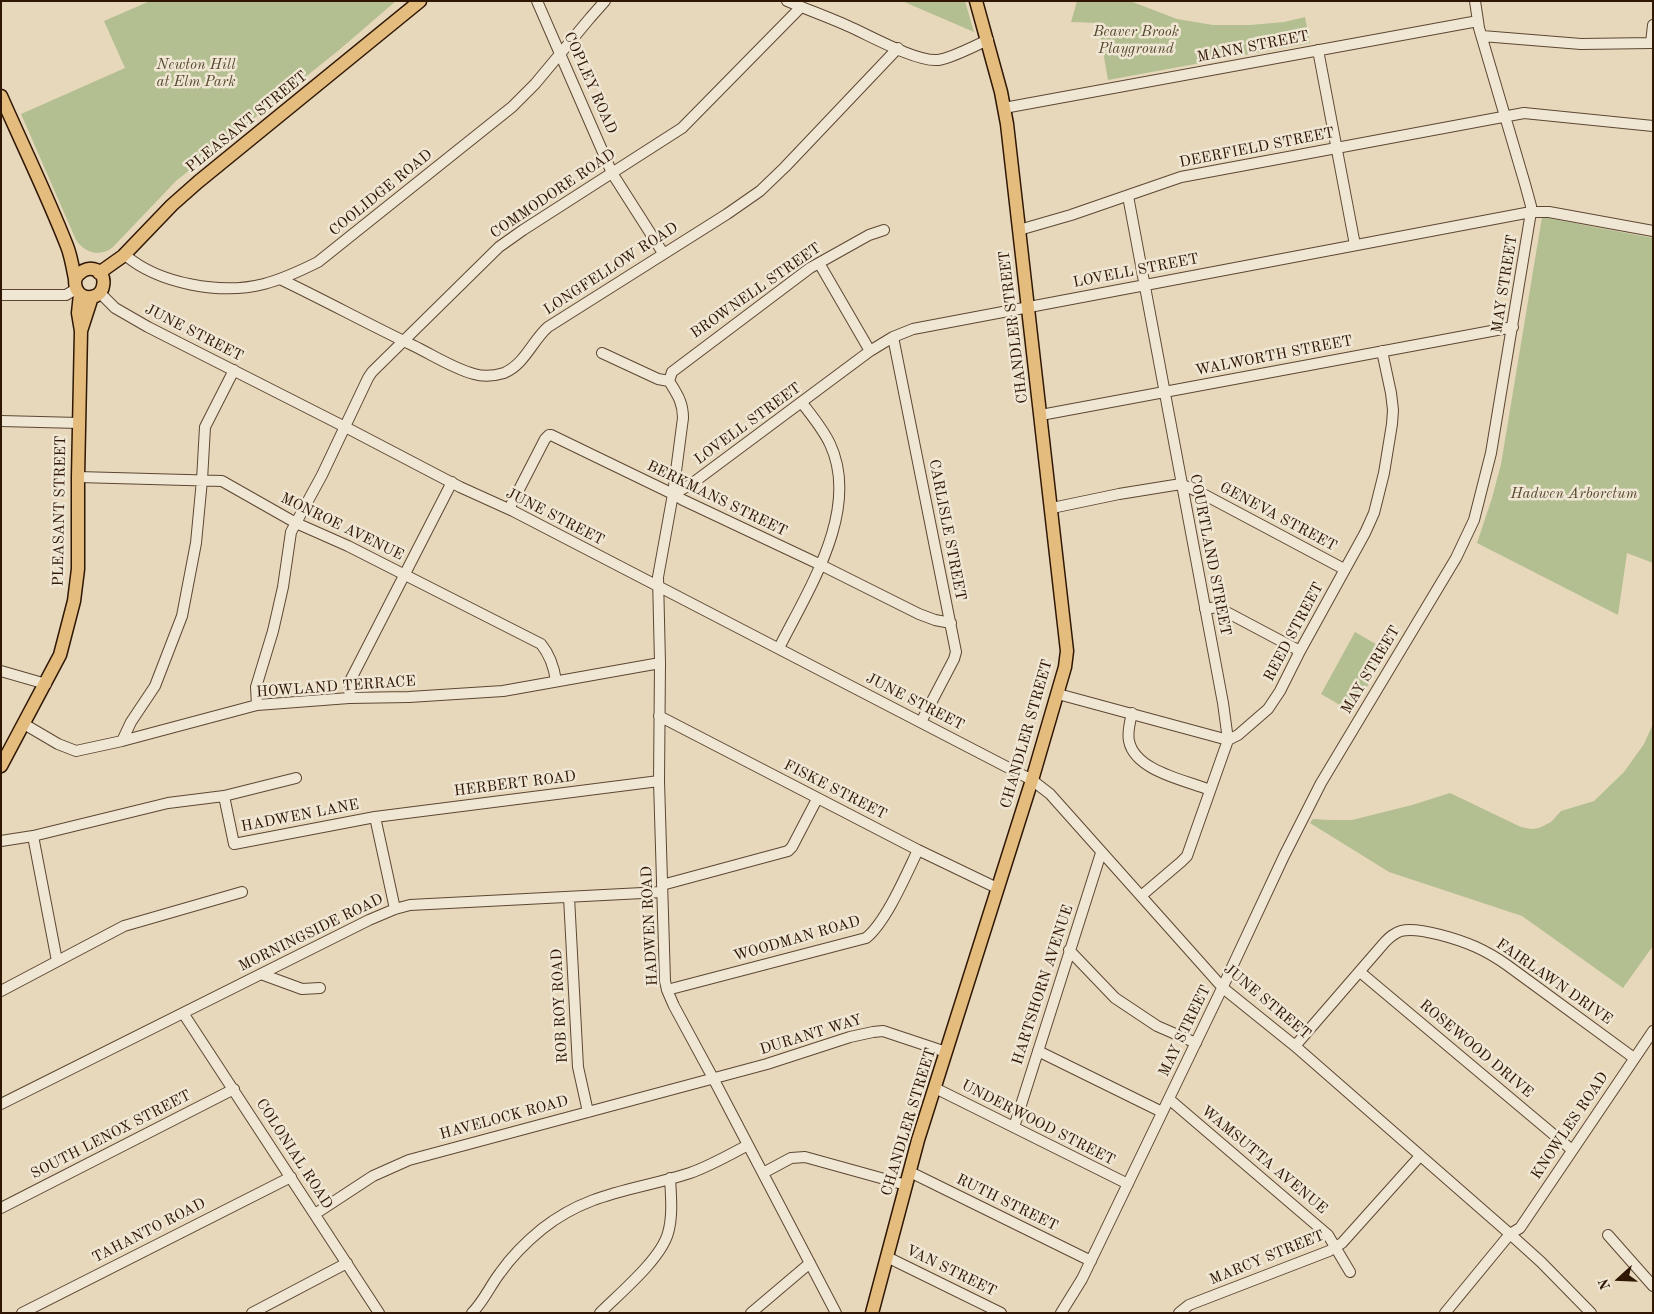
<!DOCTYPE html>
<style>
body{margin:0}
#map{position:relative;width:1654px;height:1314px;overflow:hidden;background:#e7d8bc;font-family:"Old Standard TT",serif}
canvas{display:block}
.frame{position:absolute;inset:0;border:2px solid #2f1704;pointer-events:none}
.north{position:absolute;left:1594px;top:1254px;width:50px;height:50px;-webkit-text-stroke:4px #efe6d3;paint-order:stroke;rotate:250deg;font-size:14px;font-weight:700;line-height:20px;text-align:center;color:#2f1704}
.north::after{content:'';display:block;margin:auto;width:18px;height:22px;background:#2f1704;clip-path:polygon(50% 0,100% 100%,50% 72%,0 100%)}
</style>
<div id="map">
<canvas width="1654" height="1314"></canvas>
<div class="frame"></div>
<div class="north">N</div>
</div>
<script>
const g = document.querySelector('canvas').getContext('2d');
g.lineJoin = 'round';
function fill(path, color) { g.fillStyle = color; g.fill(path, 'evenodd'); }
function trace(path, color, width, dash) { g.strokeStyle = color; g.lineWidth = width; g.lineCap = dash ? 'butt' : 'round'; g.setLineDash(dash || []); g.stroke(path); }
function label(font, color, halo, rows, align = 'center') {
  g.font = font + ' "Old Standard TT",serif'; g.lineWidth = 5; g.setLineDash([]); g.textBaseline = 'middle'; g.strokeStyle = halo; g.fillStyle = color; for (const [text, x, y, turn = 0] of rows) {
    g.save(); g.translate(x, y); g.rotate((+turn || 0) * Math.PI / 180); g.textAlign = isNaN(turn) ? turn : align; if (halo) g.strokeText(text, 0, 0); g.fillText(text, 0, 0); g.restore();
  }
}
const green = new Path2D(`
 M 150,1 L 396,1 L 339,50 L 176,181 L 112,248 C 99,257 85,253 76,240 L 21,114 L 125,68 L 104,21 Z
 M 902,1 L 965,1 L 974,32 Z
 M 1077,1 L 1130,1 L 1177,19 L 1213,25 L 1250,25 L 1284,22 L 1305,17 L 1310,43 L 1108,80 L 1098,23 L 1071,22 Z
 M 1542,217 L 1653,238 L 1653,563 L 1627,553 L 1618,615 L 1477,543 L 1492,498 L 1501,464 Z
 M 1355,632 L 1388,651 L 1352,712 L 1321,694 Z
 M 1653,724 L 1653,946 L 1623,988 L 1522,916 L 1389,872 L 1310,823 L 1313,819 L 1330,820 L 1352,820 L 1412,805 L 1450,793 L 1521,827 L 1531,829 L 1539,828 L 1551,822 L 1561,811 L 1594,801 L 1624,772 L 1644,744 Z`);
const minor = new Path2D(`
 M 537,1 L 612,173 L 663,253
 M 787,1 C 808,10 828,17 848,26 C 869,35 916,62 938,60 C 952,58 974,46 988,40
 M 1482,36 L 1581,44 L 1651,43 L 1653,25
 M 1318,50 L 1355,245
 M 1004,108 L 1478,21
 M 1128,196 L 1223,703 L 1228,740 L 1187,856 L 1181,862 L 1141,896
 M 1019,230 L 1071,215 L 1181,177 L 1524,113 L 1653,126
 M 125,255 C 159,284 221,295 264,284 C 283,279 300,271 318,262 L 512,107 L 535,84 L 590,18 L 605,1
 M 819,263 L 870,351
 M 280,279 C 324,300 368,324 412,345 C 433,355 452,368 474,374 C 484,377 494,376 504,373 C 525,364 532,341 548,327 L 727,214 L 760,191 L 785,167 L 898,48
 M 100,293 L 115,308 L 148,327 L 351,430 L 460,487 L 513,511 L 1032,780 L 1050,794 L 1223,988 L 1295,1046 L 1510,1234 L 1541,1262 L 1591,1313
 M 1,295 L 66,295 L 76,289
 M 893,337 L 956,652 L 954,659 L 921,722
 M 602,353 L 658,379 L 669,381
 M 1041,415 L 1513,327
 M 1,421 L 79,423
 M 78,477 L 222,481 L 296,523 L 348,546 L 541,644 C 550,655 554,667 556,681
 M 673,494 L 690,485 L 870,351 L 893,337 L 913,329 L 1531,212 L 1549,212 L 1653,231
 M 1052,508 L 1119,494 L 1181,484 L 1203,494 L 1344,569
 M 509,509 L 545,439 L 549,435 L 551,435 L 673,494 L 683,500 L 821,565 L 919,614 L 935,620 L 951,623
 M 1205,609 L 1217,607 L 1300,651
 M 779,648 C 808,590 861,510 830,444 C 823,429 812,416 802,403
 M 1,671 L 46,684
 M 1058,694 L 1228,740 L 1238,735 L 1268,709 L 1280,691 L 1300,651 L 1365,533 L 1374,513 L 1384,473 L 1392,424 L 1393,410 L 1391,393 L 1382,351
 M 349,698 L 351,679 L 452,482
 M 257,705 L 256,687 L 273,631 L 283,587 L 291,532 L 322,475 L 368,378 L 372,372 L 499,247 L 523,230 L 682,128 L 801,7
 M 1132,713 C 1130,722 1127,732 1129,741 C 1135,771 1185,780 1210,790
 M 659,716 L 918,850 L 997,888
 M 24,724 L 58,744 L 76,751 L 122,741 L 257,705 L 349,698 L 409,697 L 503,691 L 660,663
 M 122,741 L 131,722 L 155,686 L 182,616 L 196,543 L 202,480 L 205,427 L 234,370
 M 224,796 L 296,778
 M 375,817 L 659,781
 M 33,836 L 57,961
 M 1,841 L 33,836 L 168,803 L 224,796 L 234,844 L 375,817 L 395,909
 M 662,885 L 788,851 L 792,847 L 817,799
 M 569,897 L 578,1067 L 588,1112
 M 1069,950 L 1115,998 L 1157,1026 L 1196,1043
 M 1360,972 L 1572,1150
 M 261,974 L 302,989 L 320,988
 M 667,990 L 866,938 C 886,922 906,875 918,850
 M 1,991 L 124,926 L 242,892
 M 183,1013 L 379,1313
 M 1295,1046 L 1385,942 C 1390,937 1394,933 1401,931 C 1418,926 1460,940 1476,947 C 1487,952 1497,958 1507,965 L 1634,1058
 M 1038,1051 L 1162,1112
 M 935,1088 L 1128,1184
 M 1169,1099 L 1328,1235 L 1350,1272
 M 1,1104 L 369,920 L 395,909 L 410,905 L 662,892
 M 1014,1127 L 1101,853
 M 910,1172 L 1091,1261
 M 763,1173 L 791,1158 L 805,1157 L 906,1185
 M 1,1208 L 234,1089
 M 315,1214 L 373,1176 L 409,1160 L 767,1064 L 850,1037 L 873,1032 L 883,1031 L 946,1052
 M 1608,1235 L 1653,1286
 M 887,1257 L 1001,1313
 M 22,1313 L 291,1177
 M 252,1313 L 347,1263
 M 472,1313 C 484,1301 490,1286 500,1273 C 512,1256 526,1242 542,1229 C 590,1191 635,1191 690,1173 C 710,1166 729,1155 748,1145
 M 600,1313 C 620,1293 661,1259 668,1233 C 673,1216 671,1196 670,1178
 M 751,1313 L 810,1263
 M 836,1313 L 713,1078 L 674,1006 L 667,990 L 665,981 L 659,781 L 660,663 L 658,577 L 673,494 L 683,418 C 683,402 677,394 669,381 L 672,372 L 810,268 L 869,235 L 884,230
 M 1061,1313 L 1082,1279 L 1226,980 L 1284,856 L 1321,783 L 1456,558 L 1474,520 L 1491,453 L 1531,212 L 1531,206 L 1525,184 L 1479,28 L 1475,1
 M 1179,1313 L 1189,1305 L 1329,1251 L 1342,1243 L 1420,1156
 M 1445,1313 L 1510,1234 L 1520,1228 L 1653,1031`);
const major = new Path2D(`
 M 1,96 C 23,146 47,195 67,246 C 71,256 73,269 75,279 C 75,283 75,287 77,290 C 83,301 101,299 103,286 C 107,267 83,262 75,280
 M 99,273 L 123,256 L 172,205 L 198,182 L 420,1
 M 81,331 L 92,297
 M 1,766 L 60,655 L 74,601 L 78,569 L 78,477 L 81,331 L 78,313 L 80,294
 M 872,1313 L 918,1140 L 1032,780 L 1065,667 L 1067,651 L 1007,124 L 1001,92 L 976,1`);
const parkNames = [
 ["Beaver Brook",1136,32],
 ["Playground",1136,49],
 ["Newton Hill",196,65],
 ["at Elm Park",196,82],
 ["Hadwen Arboretum",1574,494]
];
const streetNames = [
 ["MANN STREET",1253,47,-11],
 ["COPLEY ROAD",590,83,66],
 ["PLEASANT STREET",247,122,-39],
 ["DEERFIELD STREET",1257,148,-11],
 ["COOLIDGE ROAD",381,193,-39],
 ["COMMODORE ROAD",553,194,-34],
 ["LONGFELLOW ROAD",611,269,-33],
 ["LOVELL STREET",1136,271,-11],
 ["MAY STREET",1505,284,-81],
 ["BROWNELL STREET",756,291,-35],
 ["CHANDLER STREET",1014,327,-97],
 ["JUNE STREET",194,333,27],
 ["WALWORTH STREET",1274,356,-11],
 ["LOVELL STREET",748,424,-36],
 ["BERKMANS STREET",717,499,26],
 ["PLEASANT STREET",60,511,-89],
 ["JUNE STREET",555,517,27],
 ["GENEVA STREET",1278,517,28],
 ["MONROE AVENUE",342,527,26],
 ["CARLISLE STREET",947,530,79],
 ["COURTLAND STREET",1210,555,79],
 ["REED STREET",1294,632,-62],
 ["MAY STREET",1371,670,-59],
 ["HOWLAND TERRACE",336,687,-4],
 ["JUNE STREET",915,702,27],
 ["CHANDLER STREET",1027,734,-74],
 ["HERBERT ROAD",515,784,-7],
 ["FISKE STREET",835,790,27],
 ["HADWEN LANE",300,816,-11],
 ["HADWEN ROAD",650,926,-93],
 ["MORNINGSIDE ROAD",311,933,-26],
 ["WOODMAN ROAD",797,939,-16],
 ["FAIRLAWN DRIVE",1554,982,35],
 ["HARTSHORN AVENUE",1043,985,-72],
 ["JUNE STREET",1267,1002,40],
 ["ROB ROY ROAD",560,1006,-93],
 ["MAY STREET",1185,1031,-64],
 ["DURANT WAY",811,1035,-17],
 ["ROSEWOOD DRIVE",1476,1049,40],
 ["HAVELOCK ROAD",504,1118,-15],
 ["CHANDLER STREET",909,1122,-73],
 ["UNDERWOOD STREET",1038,1123,27],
 ["KNOWLES ROAD",1570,1126,-56],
 ["SOUTH LENOX STREET",111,1135,-27],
 ["COLONIAL ROAD",294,1154,57],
 ["WAMSUTTA AVENUE",1264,1160,40],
 ["RUTH STREET",1007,1203,26],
 ["TAHANTO ROAD",149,1231,-27],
 ["MARCY STREET",1267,1258,-22],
 ["VAN STREET",951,1271,26]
];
fill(green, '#b4bf91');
trace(minor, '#5d4732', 12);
trace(major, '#2f1704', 15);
trace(minor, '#efe6d3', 10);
trace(major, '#e4bc7e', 12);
label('italic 15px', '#57492e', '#efe6d3', parkNames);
label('15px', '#2f1704', '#efe6d3', streetNames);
</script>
